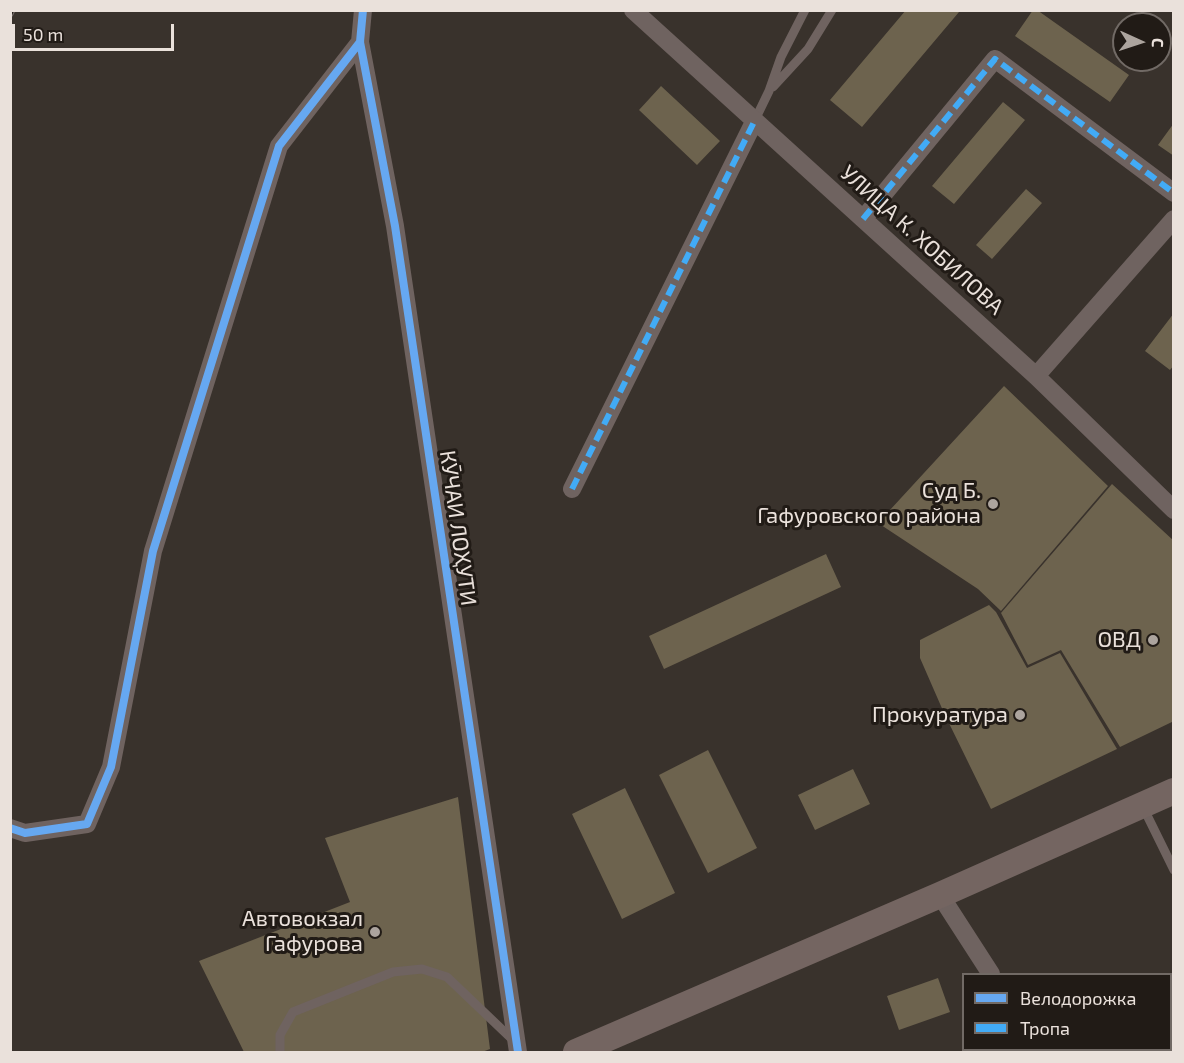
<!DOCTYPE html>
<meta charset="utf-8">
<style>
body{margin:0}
#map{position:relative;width:1184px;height:1063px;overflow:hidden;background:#39322c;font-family:"Exo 2",sans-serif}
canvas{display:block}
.frame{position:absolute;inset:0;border:12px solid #eae1db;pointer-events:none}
.legend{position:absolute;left:962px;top:973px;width:210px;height:78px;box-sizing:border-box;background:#211b16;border:2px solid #716a65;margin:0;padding:8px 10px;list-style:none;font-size:18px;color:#eae1db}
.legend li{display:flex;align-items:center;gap:12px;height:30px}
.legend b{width:30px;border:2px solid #716a65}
.north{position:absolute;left:1112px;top:12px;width:60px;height:60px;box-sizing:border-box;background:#211b16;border:2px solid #716a65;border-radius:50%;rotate:93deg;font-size:16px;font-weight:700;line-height:24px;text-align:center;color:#eae1db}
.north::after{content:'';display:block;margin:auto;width:21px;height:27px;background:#aca49e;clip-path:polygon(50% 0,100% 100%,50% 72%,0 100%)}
.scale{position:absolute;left:12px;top:24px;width:162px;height:27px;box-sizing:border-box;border:3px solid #eae1db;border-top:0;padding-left:8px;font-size:18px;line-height:21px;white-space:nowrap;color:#eae1db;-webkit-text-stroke:4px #211b16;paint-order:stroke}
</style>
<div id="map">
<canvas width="1184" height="1063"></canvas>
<div class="frame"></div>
<ul class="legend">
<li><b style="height:8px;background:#66a8f1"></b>Велодорожка</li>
<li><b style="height:8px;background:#42abf6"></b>Тропа</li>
</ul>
<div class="north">С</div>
<div class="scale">50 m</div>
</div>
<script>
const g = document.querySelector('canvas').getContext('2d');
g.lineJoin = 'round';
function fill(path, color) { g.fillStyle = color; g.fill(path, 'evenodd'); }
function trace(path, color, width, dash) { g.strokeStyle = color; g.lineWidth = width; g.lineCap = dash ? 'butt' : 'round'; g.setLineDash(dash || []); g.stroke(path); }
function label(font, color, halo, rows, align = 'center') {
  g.font = font + ' "Exo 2",sans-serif'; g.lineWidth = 6; g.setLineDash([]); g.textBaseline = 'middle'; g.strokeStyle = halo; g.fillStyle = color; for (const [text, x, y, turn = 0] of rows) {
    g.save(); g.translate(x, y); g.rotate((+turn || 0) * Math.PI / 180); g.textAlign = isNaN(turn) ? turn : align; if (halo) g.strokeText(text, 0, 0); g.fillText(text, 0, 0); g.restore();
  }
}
const building = new Path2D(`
 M 906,10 L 959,12 L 862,127 L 830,100 Z
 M 1033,10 L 1037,10 L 1129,75 L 1110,102 L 1015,36 Z
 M 661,86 L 720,141 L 697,165 L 639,110 Z
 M 1003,102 L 1025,120 L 954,204 L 932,186 Z
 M 1174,123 L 1174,156 L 1158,145 Z
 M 1026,189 L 1042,203 L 992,259 L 976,245 Z
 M 1174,313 L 1174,365 L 1170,370 L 1145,351 Z
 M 1004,386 L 1108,486 L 1001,611 L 978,589 L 878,523 Z
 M 1112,484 L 1174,541 L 1174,721 L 1120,747 L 1061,650 L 1028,665 L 1001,613 Z
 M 826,554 L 841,587 L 664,669 L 649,636 Z
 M 989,605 L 996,612 L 1027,668 L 1060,653 L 1117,749 L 991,809 L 944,713 L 920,658 L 920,640 Z
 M 708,750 L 757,848 L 708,873 L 659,775 Z
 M 853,769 L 870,804 L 815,830 L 798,795 Z
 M 625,788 L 675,893 L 622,919 L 572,814 Z
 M 458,797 L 490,1049 L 482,1052 L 244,1052 L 199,961 L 350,902 L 325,838 Z
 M 938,978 L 950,1012 L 899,1030 L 887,996 Z`);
const lane = new Path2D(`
 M 773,87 L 808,49 L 832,10
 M 754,122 L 769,91 L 781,57 L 805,10
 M 1143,807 L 1174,870
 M 280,1052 L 280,1035 L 293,1012 L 393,972 L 422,969 L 447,977 L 513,1040`);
const street = new Path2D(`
 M 363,10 L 360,42 L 395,226 L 518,1052
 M 633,10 L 1036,376 L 1174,510
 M 863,219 L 995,59 L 1174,193
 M 1036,376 L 1174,219
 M 572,489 L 754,122
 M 10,828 L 25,833 L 87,824 L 111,767 L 153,551 L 279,146 L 360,42
 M 940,895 L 991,974
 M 1059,1050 L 1062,1052`);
const secondary = new Path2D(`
 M 576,1052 L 940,895 L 1174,791`);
const rail = new Path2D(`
 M 10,14 L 12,10`);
const quiet = new Path2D(`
 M 863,219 L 995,59 L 1174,193
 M 572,489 L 754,122`);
const cycleway = new Path2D(`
 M 363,10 L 360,42 L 395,226 L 518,1052
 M 10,828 L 25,833 L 87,824 L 111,767 L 153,551 L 279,146 L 360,42`);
const markers = [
 [993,504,6,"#aca49e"],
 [1153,640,6,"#aca49e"],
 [1020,715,6,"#aca49e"],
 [375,932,6,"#aca49e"]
];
const streetNames = [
 ["УЛИЦА К. ХОБИЛОВА",922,240,42],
 ["КӮЧАИ ЛОҲУТИ",458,528,82]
];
const poiNames = [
 ["Суд Б.",981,491],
 ["Гафуровского района",981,516],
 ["ОВД",1141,640],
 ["Прокуратура",1008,715],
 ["Автовокзал",363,919],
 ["Гафурова",363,944]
];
fill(building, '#6d634e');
trace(lane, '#6f6360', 9);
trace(street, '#6f6360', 18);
trace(secondary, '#746561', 26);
trace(rail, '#736a67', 7);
trace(rail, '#211b16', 4.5, [14]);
trace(quiet, '#42abf6', 6, [12, 6]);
trace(cycleway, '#66a8f1', 8);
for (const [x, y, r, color] of markers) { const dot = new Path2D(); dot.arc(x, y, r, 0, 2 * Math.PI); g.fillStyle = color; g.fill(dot); trace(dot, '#211b16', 2); }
label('22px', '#eae1db', '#211b16', streetNames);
label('22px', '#eae1db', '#211b16', poiNames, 'right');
</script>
